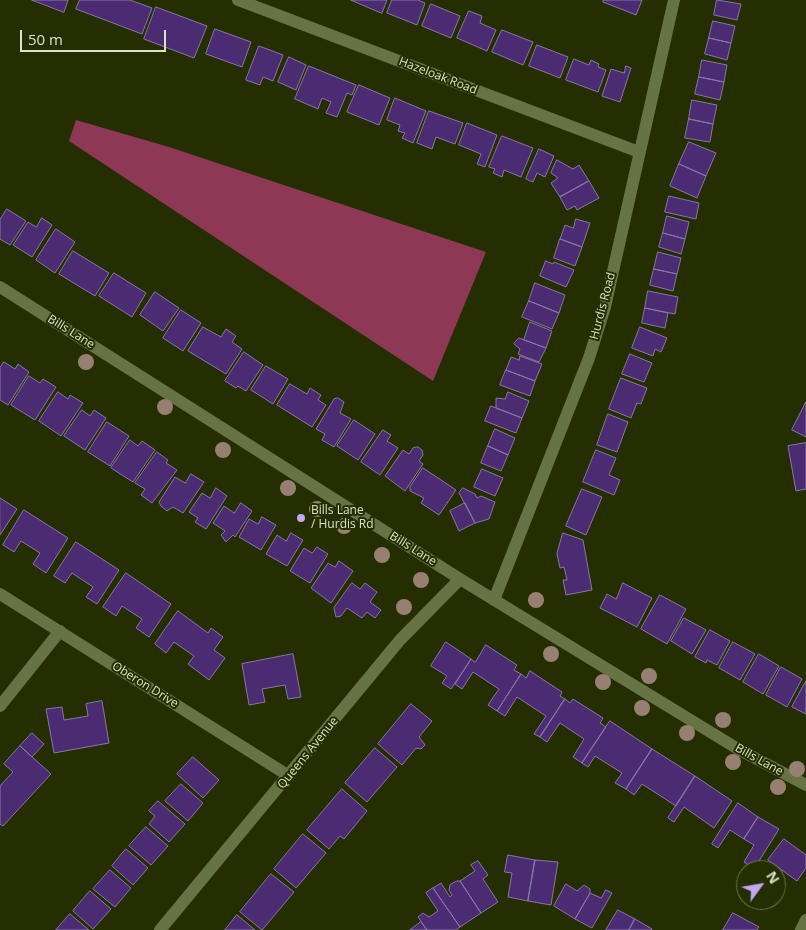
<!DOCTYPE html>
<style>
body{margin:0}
#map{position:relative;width:806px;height:930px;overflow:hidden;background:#242e00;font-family:"Open Sans",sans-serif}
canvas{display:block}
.north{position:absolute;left:736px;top:860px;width:50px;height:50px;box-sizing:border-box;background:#242e00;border:1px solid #6d7650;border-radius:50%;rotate:58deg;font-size:14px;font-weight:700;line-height:20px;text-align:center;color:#dae2c8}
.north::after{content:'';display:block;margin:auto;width:18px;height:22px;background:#c3a7f2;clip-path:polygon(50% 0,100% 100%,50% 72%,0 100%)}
.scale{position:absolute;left:20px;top:30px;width:146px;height:22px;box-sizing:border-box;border:2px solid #dae2c8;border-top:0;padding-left:6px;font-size:15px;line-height:18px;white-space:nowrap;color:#dae2c8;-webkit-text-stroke:4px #242e00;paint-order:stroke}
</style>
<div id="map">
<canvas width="806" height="930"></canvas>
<div class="north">N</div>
<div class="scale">50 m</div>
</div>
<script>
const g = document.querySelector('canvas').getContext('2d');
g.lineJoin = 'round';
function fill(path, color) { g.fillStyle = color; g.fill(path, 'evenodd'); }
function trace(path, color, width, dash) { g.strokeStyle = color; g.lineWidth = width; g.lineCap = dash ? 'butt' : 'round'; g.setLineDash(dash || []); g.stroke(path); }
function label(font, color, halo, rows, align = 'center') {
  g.font = font + ' "Open Sans",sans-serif'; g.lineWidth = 4; g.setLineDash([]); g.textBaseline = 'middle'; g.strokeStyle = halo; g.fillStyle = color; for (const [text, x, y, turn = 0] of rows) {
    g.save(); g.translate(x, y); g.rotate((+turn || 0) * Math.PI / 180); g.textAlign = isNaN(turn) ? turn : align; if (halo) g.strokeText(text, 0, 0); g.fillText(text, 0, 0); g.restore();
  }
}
const forest = new Path2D(`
 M 76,120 L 169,147 L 486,252 L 433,381 L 69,141 Z`);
const building = new Path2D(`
 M 32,0 L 68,0 L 64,12 Z
 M 80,0 L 130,0 L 152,8 L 142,34 L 76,9 Z
 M 351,0 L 387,0 L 382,13 Z
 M 392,0 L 418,0 L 425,3 L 417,25 L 387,13 Z
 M 604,0 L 642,0 L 636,15 L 603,2 Z
 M 717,0 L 741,4 L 737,20 L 714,15 Z
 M 431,4 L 460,16 L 451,38 L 422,26 Z
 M 156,7 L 207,26 L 194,58 L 144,39 Z
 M 469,11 L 482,16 L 480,23 L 496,30 L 487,51 L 457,38 Z
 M 713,21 L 735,26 L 731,43 L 709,38 Z
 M 215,29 L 251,42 L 242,67 L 206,54 Z
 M 502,30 L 533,42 L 523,65 L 492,52 Z
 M 709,38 L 731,43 L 727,60 L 705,54 Z
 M 537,45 L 568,57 L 560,78 L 529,66 Z
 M 259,46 L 283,55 L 273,81 L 263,77 L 260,85 L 246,80 Z
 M 289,57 L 306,65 L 296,90 L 278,82 Z
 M 574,59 L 589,65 L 591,60 L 599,64 L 598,67 L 606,70 L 598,92 L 566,80 Z
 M 702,60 L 727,65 L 724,82 L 699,77 Z
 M 309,66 L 356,85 L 352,95 L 347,93 L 337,117 L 326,113 L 331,102 L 322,98 L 318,109 L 295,99 Z
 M 626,66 L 631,68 L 620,102 L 602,96 L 611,69 L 624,73 Z
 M 699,77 L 724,82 L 720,100 L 695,94 Z
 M 359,85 L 390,98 L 379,125 L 347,112 Z
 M 395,98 L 426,111 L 413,143 L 402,138 L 405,133 L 398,131 L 400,125 L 387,120 Z
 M 692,100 L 717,105 L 713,124 L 689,119 Z
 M 429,111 L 463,123 L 455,144 L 436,137 L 432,149 L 417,143 Z
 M 689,119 L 713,124 L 710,142 L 685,138 Z
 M 467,123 L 497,135 L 485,167 L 477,164 L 481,154 L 459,145 Z
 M 502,136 L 533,148 L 521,177 L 504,170 L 502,177 L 493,173 L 495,169 L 489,167 Z
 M 689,142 L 716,153 L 706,176 L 679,164 Z
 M 539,149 L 554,156 L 545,177 L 537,173 L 533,182 L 526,179 Z
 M 557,160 L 573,169 L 579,165 L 589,181 L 560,197 L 551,183 L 558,178 L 551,173 Z
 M 679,164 L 706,176 L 697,198 L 670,186 Z
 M 589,181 L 599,198 L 577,210 L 575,206 L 567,210 L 560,197 Z
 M 669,196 L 699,203 L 696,219 L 665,212 Z
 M 7,209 L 26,221 L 10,245 L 0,239 L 0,220 Z
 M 667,216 L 689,222 L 685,239 L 663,233 Z
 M 42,218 L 52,225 L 32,257 L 13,245 L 28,222 L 36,227 Z
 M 576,219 L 590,223 L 582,247 L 560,239 L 565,225 L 573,228 Z
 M 56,229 L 75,242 L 55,273 L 36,260 Z
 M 663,233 L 685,239 L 681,254 L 659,247 Z
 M 560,239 L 582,247 L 575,266 L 554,258 Z
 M 73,251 L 109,273 L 95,296 L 59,274 Z
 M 658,252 L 681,258 L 677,274 L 654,269 Z
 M 546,261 L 553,264 L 554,262 L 574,270 L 566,287 L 540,276 Z
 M 654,269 L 677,274 L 673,291 L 650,285 Z
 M 114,273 L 146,293 L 132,317 L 99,296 Z
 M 535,283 L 565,295 L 559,313 L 529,301 Z
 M 648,291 L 678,297 L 675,314 L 645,308 Z
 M 155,292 L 179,308 L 163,331 L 140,315 Z
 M 529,301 L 559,313 L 552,329 L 522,317 Z
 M 645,308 L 668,313 L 665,328 L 642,323 Z
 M 181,310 L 201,323 L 183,351 L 163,338 Z
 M 530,322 L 552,331 L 546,348 L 524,340 Z
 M 203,327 L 221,337 L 226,329 L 236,336 L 232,342 L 242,349 L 226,374 L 188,351 Z
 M 640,327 L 667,338 L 661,352 L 655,349 L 653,356 L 632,348 Z
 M 519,338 L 546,348 L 539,362 L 518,354 L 520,349 L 514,344 Z
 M 244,352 L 263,365 L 246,391 L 238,386 L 236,388 L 225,381 Z
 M 630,354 L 652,363 L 644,382 L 622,374 Z
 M 520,356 L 542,364 L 535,381 L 506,370 L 511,357 L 519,360 Z
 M 4,362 L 15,369 L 18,364 L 29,372 L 8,405 L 0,400 L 0,368 Z
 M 266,366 L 288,379 L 273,404 L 251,390 Z
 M 506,370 L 535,381 L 530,396 L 500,385 Z
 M 29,376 L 40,383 L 43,379 L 56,387 L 35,420 L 11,405 Z
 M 621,378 L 647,388 L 641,404 L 637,403 L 631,418 L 609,409 Z
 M 290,384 L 307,394 L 310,388 L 321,395 L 318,400 L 326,405 L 312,427 L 277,405 Z
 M 58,392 L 68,399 L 70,395 L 83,403 L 61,436 L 39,421 Z
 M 508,392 L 529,401 L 522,418 L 496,408 L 496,398 L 505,399 Z
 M 338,398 L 344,402 L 340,413 L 351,419 L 334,447 L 322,440 L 325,434 L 316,429 L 334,399 Z
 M 806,402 L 806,437 L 792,430 Z
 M 491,406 L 522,418 L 516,433 L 485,421 Z
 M 82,410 L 90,416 L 94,410 L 106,418 L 85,450 L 64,436 Z
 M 608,414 L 628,422 L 617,452 L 597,445 Z
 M 354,420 L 375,434 L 358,460 L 337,446 Z
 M 107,422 L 129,436 L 110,466 L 88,452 Z
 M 495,429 L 515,438 L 508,455 L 488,446 Z
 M 383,430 L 391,435 L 387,441 L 398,448 L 380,475 L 361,462 Z
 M 130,440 L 138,446 L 142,441 L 155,450 L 133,482 L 111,468 Z
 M 806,443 L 806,489 L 796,491 L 788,446 Z
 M 488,446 L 508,455 L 501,471 L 481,463 Z
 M 418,447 L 422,450 L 423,455 L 419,461 L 423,464 L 405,491 L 385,476 L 403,450 L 409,454 L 413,448 Z
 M 596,450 L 616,458 L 609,475 L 620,480 L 614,495 L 583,482 Z
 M 157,452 L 168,460 L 166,463 L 177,470 L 152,503 L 141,495 L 145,489 L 135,483 Z
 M 423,468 L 456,490 L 439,515 L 421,503 L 424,498 L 410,491 L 410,487 Z
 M 482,469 L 503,478 L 495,496 L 474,487 Z
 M 191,474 L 204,482 L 183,513 L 173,507 L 167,511 L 161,506 L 159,502 L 175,477 L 185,483 Z
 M 216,488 L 227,496 L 206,529 L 195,522 L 198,518 L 189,512 L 202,493 L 210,498 Z
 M 463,488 L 475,494 L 477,498 L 481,496 L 495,502 L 489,519 L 475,523 L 459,493 Z
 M 582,489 L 602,497 L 586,535 L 566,526 Z
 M 0,498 L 17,509 L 0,535 Z
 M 241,503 L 252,511 L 235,537 L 233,535 L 226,542 L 221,535 L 225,531 L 213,523 L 224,506 L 234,513 Z
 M 465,503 L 475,523 L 459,531 L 450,511 Z
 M 24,510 L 68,538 L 46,573 L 33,564 L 40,553 L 21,541 L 14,552 L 3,545 Z
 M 262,517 L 276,525 L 261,550 L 239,537 L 249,519 L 258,524 Z
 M 291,533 L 303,540 L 287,566 L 266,554 L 277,535 L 286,541 Z
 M 563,533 L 583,540 L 592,590 L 566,595 L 563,580 L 567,580 L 564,567 L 560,568 L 557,554 Z
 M 76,542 L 119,570 L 97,604 L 86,597 L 93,587 L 72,573 L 65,583 L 54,576 Z
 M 317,547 L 328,554 L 310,583 L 290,571 L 304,548 L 312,553 Z
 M 339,561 L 353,571 L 331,603 L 311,588 L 328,563 L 335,567 Z
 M 126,573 L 171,604 L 149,637 L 136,628 L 142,619 L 122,606 L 116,616 L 103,607 Z
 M 352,583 L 360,589 L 365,583 L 377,592 L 370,602 L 381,610 L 375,618 L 367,612 L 362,618 L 347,608 L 341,616 L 336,617 L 334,608 Z
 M 623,583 L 652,598 L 637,627 L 600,608 L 607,594 L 616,599 Z
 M 660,595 L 686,609 L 667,644 L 641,629 Z
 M 178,611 L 208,633 L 211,628 L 223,637 L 214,650 L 225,658 L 209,680 L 188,664 L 194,656 L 174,642 L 166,653 L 155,644 Z
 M 684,618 L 706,630 L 692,654 L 671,641 Z
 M 710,630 L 730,641 L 717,665 L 707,660 L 706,663 L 695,657 Z
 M 446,642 L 471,659 L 451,689 L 442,683 L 447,676 L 431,666 Z
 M 733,642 L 755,654 L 740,680 L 719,668 Z
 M 486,645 L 517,665 L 514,670 L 521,674 L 497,711 L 488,705 L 499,689 L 473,672 L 462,689 L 455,684 L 471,659 L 475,662 Z
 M 293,654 L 301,697 L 288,699 L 285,685 L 262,689 L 265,702 L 249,705 L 242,664 Z
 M 759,654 L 779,666 L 763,694 L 743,682 Z
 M 781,667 L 802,679 L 787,707 L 766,695 Z
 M 530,671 L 562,692 L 560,696 L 565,699 L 540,737 L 534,734 L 546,716 L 517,697 L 505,716 L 497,711 L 521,674 L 526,678 Z
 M 806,681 L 806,714 L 792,707 Z
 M 565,699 L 570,703 L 573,699 L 603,718 L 600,723 L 606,727 L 582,763 L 573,757 L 584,739 L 560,723 L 547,742 L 540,737 Z
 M 102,701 L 109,743 L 54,753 L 46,709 L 62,707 L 64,720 L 88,716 L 86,704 Z
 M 411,704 L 432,721 L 419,737 L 425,745 L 421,749 L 416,748 L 402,765 L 378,744 Z
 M 610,721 L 652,749 L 626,789 L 615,783 L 622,773 L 595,756 L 588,767 L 582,763 Z
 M 32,733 L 44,744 L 32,757 L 20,746 Z
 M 20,746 L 51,774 L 3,826 L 0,824 L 0,786 L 13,772 L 4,764 Z
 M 375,748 L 397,767 L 367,802 L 345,783 Z
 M 652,749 L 695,776 L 676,806 L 642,784 L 634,795 L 626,789 Z
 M 193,757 L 219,780 L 203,798 L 177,774 Z
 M 695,776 L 732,801 L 714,828 L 684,807 L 674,822 L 668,818 Z
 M 181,784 L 203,803 L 188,821 L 165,801 Z
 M 342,789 L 367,811 L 344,839 L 340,836 L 329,849 L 307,830 Z
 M 158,801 L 185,824 L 169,842 L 149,824 L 155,816 L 149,811 Z
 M 738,803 L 758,817 L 744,839 L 730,830 L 718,848 L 712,844 Z
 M 758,817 L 779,829 L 754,869 L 744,862 L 754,845 L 744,839 Z
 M 146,827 L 168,846 L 151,865 L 129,846 Z
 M 303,834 L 326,853 L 296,888 L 274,869 Z
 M 784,839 L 806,855 L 806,868 L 797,881 L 768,860 Z
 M 126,849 L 148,868 L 133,885 L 112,866 Z
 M 508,855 L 535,860 L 528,901 L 508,897 L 512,873 L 505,872 Z
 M 535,860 L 558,862 L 551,905 L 528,901 Z
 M 478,861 L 488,875 L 483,879 L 498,902 L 481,913 L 460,881 L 475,871 L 471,865 Z
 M 110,870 L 131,888 L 115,907 L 93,889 Z
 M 271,874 L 294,892 L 262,930 L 240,912 Z
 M 457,881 L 460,881 L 481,913 L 460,927 L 433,888 L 441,883 L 450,897 L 452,895 L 449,890 L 450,885 Z
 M 566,884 L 577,891 L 584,885 L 590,889 L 590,893 L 575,919 L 554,906 Z
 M 433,888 L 460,927 L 456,930 L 427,930 L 418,917 L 423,913 L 429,917 L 438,911 L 426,893 Z
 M 606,890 L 612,893 L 592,928 L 575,919 L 590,893 L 601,898 Z
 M 90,891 L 111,909 L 93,929 L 73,911 Z
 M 618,910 L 635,919 L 629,930 L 606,930 Z
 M 733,913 L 759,927 L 757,930 L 723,930 Z
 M 70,914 L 89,930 L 56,930 Z
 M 237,915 L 255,930 L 225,930 Z
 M 635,919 L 652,929 L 651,930 L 629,930 Z
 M 421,922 L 427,930 L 410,930 Z`);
const minor = new Path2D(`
 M 238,0 L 639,152
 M 0,287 L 460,579 L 738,749 L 806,785
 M 0,594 L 289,776
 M 494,600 L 589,358 L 605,307 L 674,0
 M 0,706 L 60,631
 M 160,930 L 400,640 L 460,579
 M 801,930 L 806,920`);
const trees = [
 [86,362],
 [165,407],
 [223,450],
 [288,488],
 [317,509],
 [344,526],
 [382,555],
 [421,580],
 [536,600],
 [404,607],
 [551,654],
 [649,676],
 [603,682],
 [642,708],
 [723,720],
 [687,733],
 [733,762],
 [797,769],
 [778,787]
];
const markers = [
 [301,518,5,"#c3a7f2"]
];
const streetNames = [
 ["Hazeloak Road",438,76,21],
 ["Hurdis Road",603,306,-75],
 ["Bills Lane",71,332,32],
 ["Bills Lane",413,549,32],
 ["Oberon Drive",145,685,32],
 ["Queens Avenue",308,753,-51],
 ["Bills Lane",759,760,29]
];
const poiNames = [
 ["Bills Lane",311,511],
 ["/ Hurdis Rd",311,525]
];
fill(forest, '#8d3956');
fill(building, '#4b2c73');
trace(building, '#8877a4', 1);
trace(minor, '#667343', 12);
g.fillStyle = '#978072';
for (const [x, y] of trees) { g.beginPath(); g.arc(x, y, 8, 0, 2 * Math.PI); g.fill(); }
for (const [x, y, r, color] of markers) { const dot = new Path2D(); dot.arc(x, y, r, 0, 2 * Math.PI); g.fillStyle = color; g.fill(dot); trace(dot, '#242e00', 2); }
label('12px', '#dae2c8', '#242e00', streetNames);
label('12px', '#dae2c8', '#242e00', poiNames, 'left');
</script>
